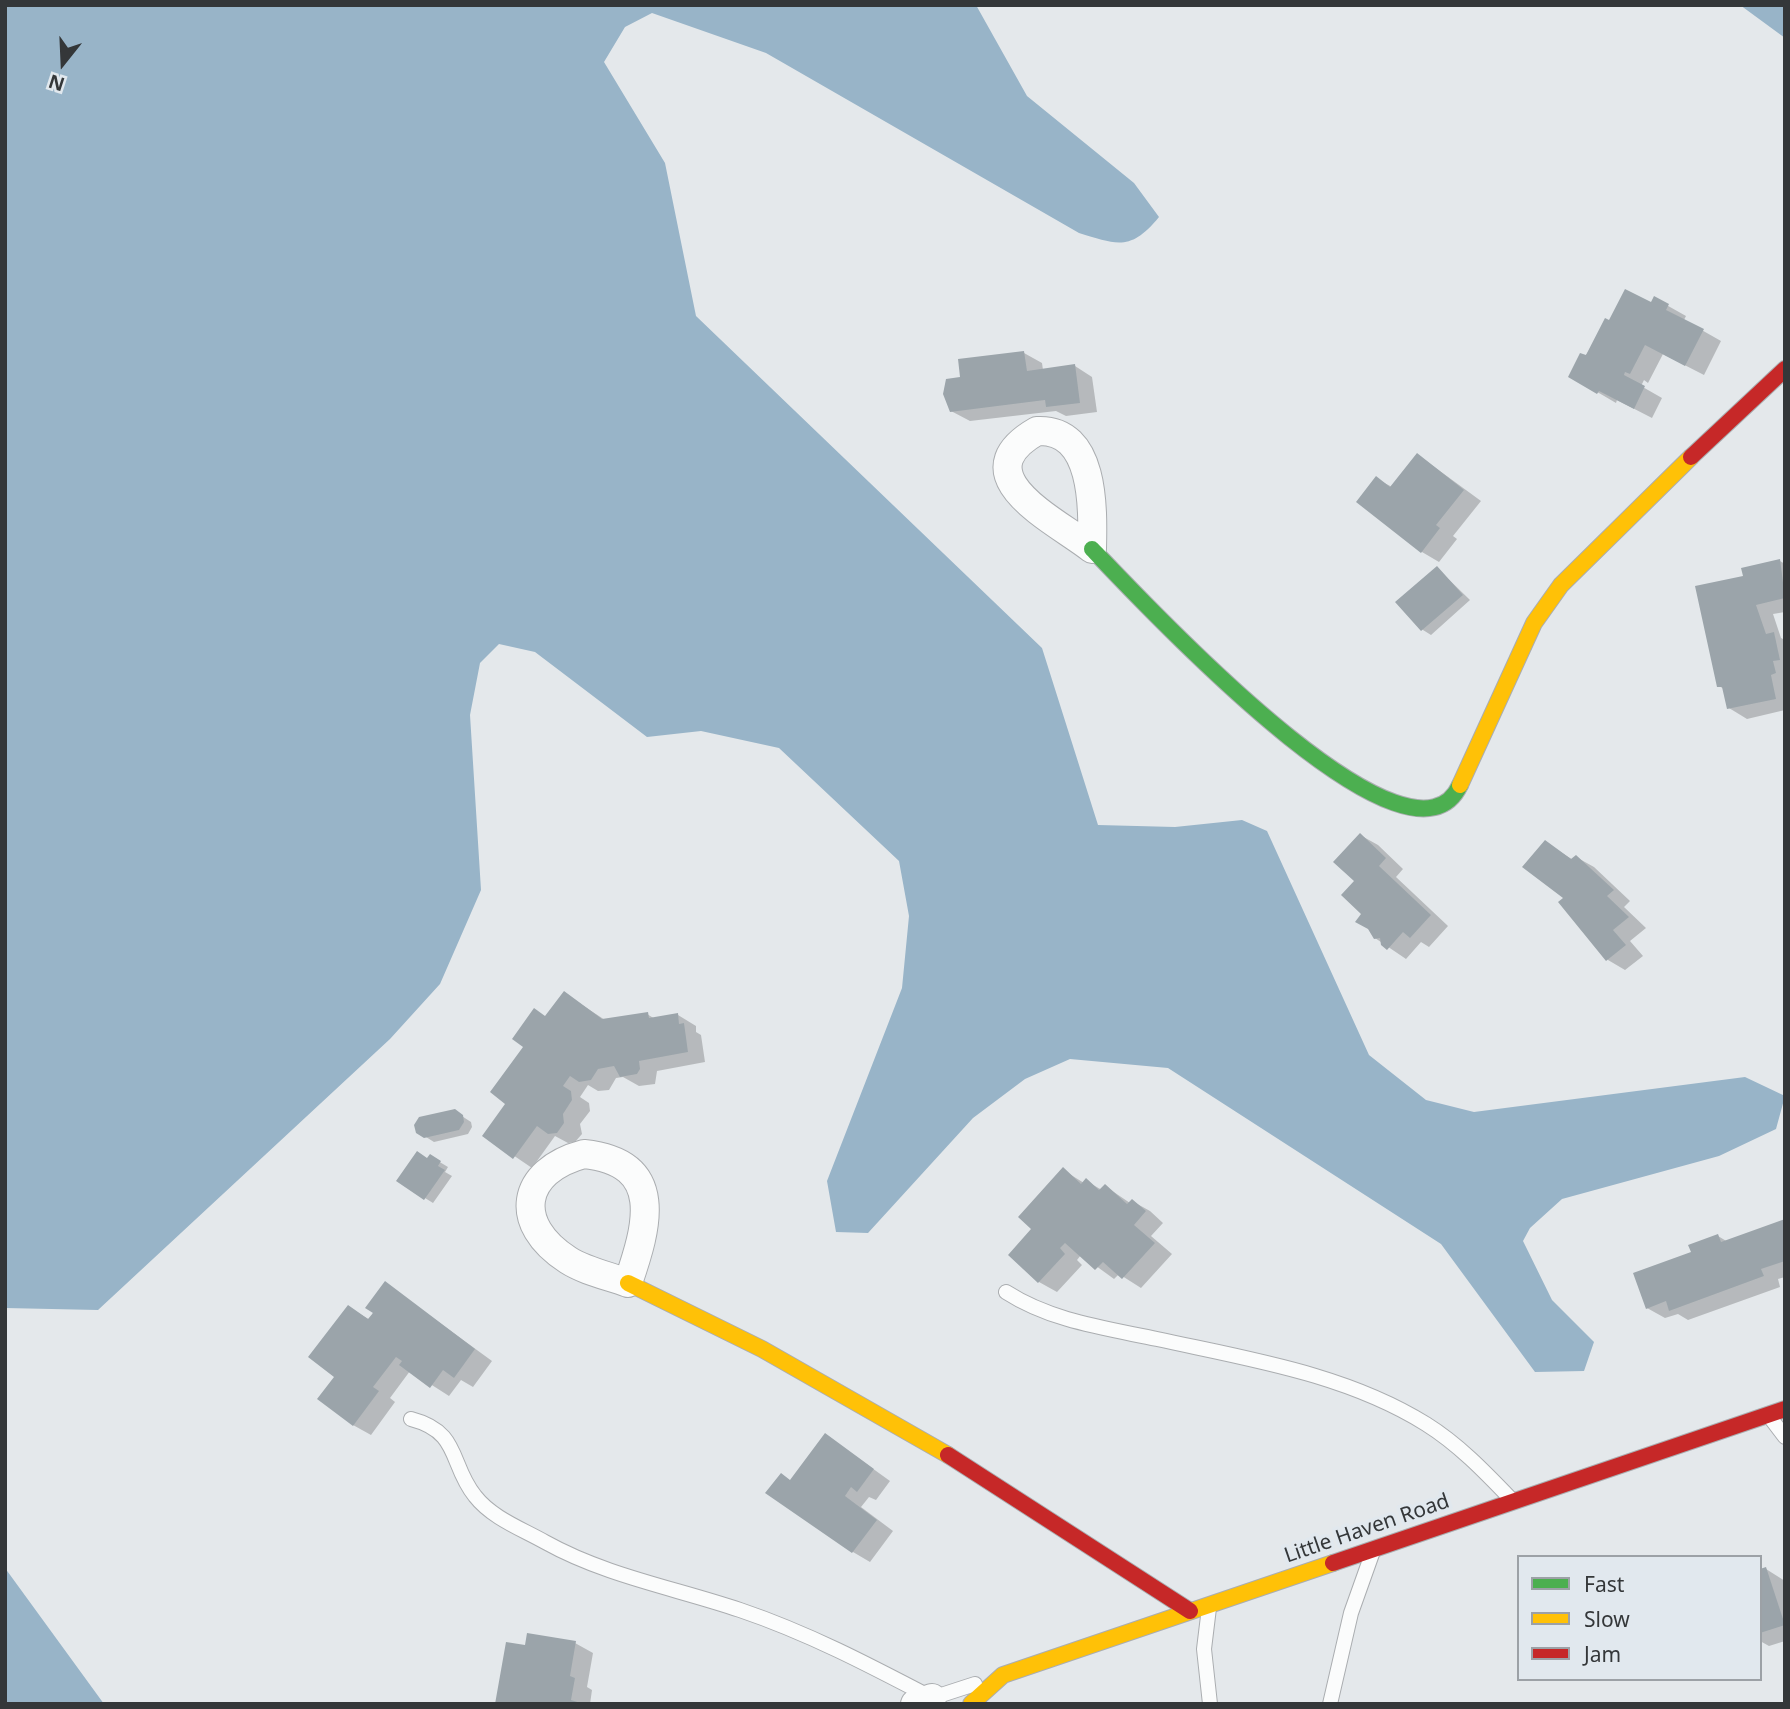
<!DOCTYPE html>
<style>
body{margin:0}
#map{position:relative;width:1790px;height:1709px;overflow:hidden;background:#e4e8eb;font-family:"Noto Sans",sans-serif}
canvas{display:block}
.frame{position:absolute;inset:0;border:7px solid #343739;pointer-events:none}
.legend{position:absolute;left:1517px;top:1555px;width:245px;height:126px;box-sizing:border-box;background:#e1e8ee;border:2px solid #9ca1a6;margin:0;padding:9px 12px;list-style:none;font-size:21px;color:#343739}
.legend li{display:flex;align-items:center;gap:14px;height:35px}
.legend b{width:35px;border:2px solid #9ca1a6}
.north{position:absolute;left:28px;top:28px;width:70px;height:70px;-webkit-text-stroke:5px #e1e8ee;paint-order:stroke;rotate:198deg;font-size:19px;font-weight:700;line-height:28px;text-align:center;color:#343739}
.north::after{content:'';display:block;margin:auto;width:24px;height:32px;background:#343739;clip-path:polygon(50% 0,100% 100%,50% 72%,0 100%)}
</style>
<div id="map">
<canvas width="1790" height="1709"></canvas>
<div class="frame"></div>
<ul class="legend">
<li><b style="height:9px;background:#4caf50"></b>Fast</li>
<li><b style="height:9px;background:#ffc107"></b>Slow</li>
<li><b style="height:9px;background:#c62828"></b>Jam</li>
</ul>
<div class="north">N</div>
</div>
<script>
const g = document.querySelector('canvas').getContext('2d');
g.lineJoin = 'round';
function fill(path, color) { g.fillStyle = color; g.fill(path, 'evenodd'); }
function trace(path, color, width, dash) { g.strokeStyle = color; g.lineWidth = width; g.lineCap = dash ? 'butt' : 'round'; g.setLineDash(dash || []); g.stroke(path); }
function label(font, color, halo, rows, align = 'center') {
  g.font = font + ' "Noto Sans",sans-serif'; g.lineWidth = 7; g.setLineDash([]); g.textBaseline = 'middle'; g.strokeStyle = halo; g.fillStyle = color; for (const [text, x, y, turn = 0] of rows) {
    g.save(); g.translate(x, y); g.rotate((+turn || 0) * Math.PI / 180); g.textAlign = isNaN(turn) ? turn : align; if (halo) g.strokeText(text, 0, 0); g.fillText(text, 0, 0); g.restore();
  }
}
const water = new Path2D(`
 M 5,5 L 976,5 L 1027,96 L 1134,183 L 1159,217 C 1131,251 1118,245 1079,233 L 766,53 L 652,13 L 625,27 L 604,62 L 665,163 L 696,316 L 1042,648 L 1098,825 L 1175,827 L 1242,820 L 1267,831 L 1369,1055 L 1426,1100 L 1474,1112 L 1745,1077 L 1785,1096 L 1776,1129 L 1719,1156 L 1562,1199 L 1530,1228 L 1523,1241 L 1552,1300 L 1594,1342 L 1584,1371 L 1535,1372 L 1441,1244 L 1168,1068 L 1070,1059 L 1025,1079 L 973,1118 L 868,1233 L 836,1232 L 827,1181 L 902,988 L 909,916 L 899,861 L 779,748 L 701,731 L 647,737 L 535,652 L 499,644 L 480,663 L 470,715 L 481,890 L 440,984 L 390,1039 L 98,1310 L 5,1308 Z
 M 1740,5 L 1785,5 L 1785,38 Z
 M 5,1568 L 104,1704 L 5,1704 Z`);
const shadow = new Path2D(`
 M 1654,298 L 1686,316 L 1684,320 L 1721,341 L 1704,375 L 1663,354 L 1648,383 L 1644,380 L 1641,386 L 1662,398 L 1652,418 L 1617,400 L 1616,403 L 1570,376 L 1610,323 L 1651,304 Z
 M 1024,353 L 1042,363 L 1043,370 L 1075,366 L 1092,377 L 1097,412 L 1066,416 L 1056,411 L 970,421 L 951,411 L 962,379 Z
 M 1418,455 L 1481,501 L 1453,536 L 1457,539 L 1439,562 L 1422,552 L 1377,479 L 1392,487 Z
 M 1780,561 L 1785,564 L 1785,612 L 1773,614 L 1781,638 L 1785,640 L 1785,710 L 1747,719 L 1729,708 L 1724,689 L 1719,686 L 1745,577 Z
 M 1437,568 L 1470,600 L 1431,635 L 1423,630 L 1398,602 Z
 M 1360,835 L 1378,845 L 1403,869 L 1396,877 L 1448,926 L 1429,947 L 1421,942 L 1406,959 L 1375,938 L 1364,913 L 1357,881 Z
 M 1545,842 L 1573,860 L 1576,857 L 1594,867 L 1630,901 L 1624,907 L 1646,928 L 1630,941 L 1643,956 L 1625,970 L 1608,960 L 1561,902 L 1566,898 Z
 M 564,993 L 605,1020 L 647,1014 L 655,1019 L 678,1015 L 696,1026 L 696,1032 L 701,1035 L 705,1062 L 657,1071 L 655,1084 L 639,1086 L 623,1077 L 616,1078 L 609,1090 L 598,1091 L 588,1085 L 580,1097 L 589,1103 L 590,1111 L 580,1124 L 582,1134 L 575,1142 L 568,1143 L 555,1136 L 532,1168 L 485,1136 L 508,1104 L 546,1017 Z
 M 454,1111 L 471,1122 L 472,1127 L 468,1134 L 434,1142 L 418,1132 Z
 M 428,1160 L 438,1161 L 448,1167 L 445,1172 L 452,1176 L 433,1203 L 425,1198 Z
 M 1063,1170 L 1084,1183 L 1086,1181 L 1102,1190 L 1105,1186 L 1130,1203 L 1132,1201 L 1150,1211 L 1163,1223 L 1151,1236 L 1172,1254 L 1141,1288 L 1119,1274 L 1114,1279 L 1081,1255 L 1077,1260 L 1082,1265 L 1057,1292 L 1039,1282 L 1010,1255 L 1033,1229 Z
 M 1785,1221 L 1785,1277 L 1778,1279 L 1780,1287 L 1688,1320 L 1678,1314 L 1665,1318 L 1647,1308 L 1693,1253 L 1718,1236 L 1728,1242 Z
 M 385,1283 L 492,1361 L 473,1387 L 461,1380 L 449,1396 L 410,1371 L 390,1398 L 395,1402 L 371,1435 L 353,1425 L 336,1377 L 348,1307 L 370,1320 Z
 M 826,1435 L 890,1481 L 876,1500 L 869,1497 L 861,1507 L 893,1531 L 870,1562 L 853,1552 Z
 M 1766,1569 L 1785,1581 L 1785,1641 L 1769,1646 L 1760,1641 L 1760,1571 Z
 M 575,1643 L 593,1653 L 587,1687 L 592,1690 L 590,1704 L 497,1704 L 527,1647 Z`);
const building = new Path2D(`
 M 1625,289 L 1651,302 L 1654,296 L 1669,304 L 1666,310 L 1704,329 L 1685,366 L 1645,345 L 1630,374 L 1625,372 L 1624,375 L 1645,386 L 1634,409 L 1599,391 L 1597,394 L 1568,377 L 1580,353 L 1586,355 L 1605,318 L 1609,320 Z
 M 1024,351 L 1027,371 L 1075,364 L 1080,403 L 1046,407 L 1045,400 L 950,412 L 943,394 L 946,379 L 960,377 L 958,359 Z
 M 1417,453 L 1464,490 L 1436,525 L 1440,528 L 1421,553 L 1356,502 L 1376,476 L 1390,487 Z
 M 1780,559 L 1785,598 L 1756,605 L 1766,634 L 1774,632 L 1780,660 L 1773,661 L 1776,673 L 1771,675 L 1776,699 L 1727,709 L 1722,687 L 1717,687 L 1695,586 L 1743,576 L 1741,568 Z
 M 1437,566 L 1463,595 L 1421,631 L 1395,602 Z
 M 1360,833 L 1386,858 L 1379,866 L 1431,915 L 1410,938 L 1403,932 L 1387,950 L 1381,945 L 1380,938 L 1374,939 L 1368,929 L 1355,922 L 1361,914 L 1341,895 L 1354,881 L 1333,862 Z
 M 1545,840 L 1571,859 L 1576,855 L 1614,890 L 1607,896 L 1629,917 L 1613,930 L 1626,945 L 1606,961 L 1558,902 L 1563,898 L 1522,867 Z
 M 564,991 L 602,1019 L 648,1012 L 649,1018 L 678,1013 L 679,1024 L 684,1023 L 688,1052 L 639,1061 L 640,1069 L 637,1074 L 620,1077 L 614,1066 L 598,1069 L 591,1080 L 579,1082 L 570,1076 L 563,1086 L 571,1091 L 572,1100 L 563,1114 L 564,1123 L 557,1133 L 548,1134 L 537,1126 L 513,1159 L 482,1136 L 505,1104 L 490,1092 L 523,1047 L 512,1039 L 534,1008 L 545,1016 Z
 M 455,1109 L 463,1115 L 464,1122 L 459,1130 L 424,1138 L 416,1133 L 414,1125 L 419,1117 Z
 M 417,1151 L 427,1158 L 430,1154 L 441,1161 L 438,1166 L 445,1170 L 424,1200 L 396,1181 Z
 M 1063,1167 L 1081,1184 L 1086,1178 L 1099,1190 L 1105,1184 L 1127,1204 L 1132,1199 L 1146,1211 L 1134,1225 L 1155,1243 L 1122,1279 L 1103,1262 L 1095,1270 L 1065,1243 L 1060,1248 L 1065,1254 L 1038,1283 L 1008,1255 L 1031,1229 L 1018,1217 Z
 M 1785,1219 L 1785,1261 L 1761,1269 L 1764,1276 L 1669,1311 L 1666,1301 L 1646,1309 L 1633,1273 L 1691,1252 L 1688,1245 L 1718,1234 L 1721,1242 Z
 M 385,1281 L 475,1349 L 454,1378 L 443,1370 L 430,1388 L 399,1365 L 402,1361 L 396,1357 L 373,1387 L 379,1391 L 353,1426 L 317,1399 L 334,1377 L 308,1357 L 348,1305 L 368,1319 L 373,1313 L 365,1308 Z
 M 825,1433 L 874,1469 L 857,1492 L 851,1487 L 845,1496 L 877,1520 L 852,1553 L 765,1493 L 781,1473 L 790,1480 Z
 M 1766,1567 L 1785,1625 L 1760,1633 L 1760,1569 Z
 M 527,1633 L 576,1641 L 570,1676 L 575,1678 L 571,1700 L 584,1704 L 495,1704 L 506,1642 L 525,1645 Z`);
const lane = new Path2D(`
 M 1006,1292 C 1051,1321 1105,1328 1157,1339 C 1248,1359 1346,1374 1426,1424 C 1458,1444 1484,1471 1510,1498
 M 1769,1416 L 1785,1437
 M 411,1419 C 461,1432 449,1464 475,1496 C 492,1518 522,1529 545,1542 C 606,1576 675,1588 740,1610 C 808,1633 869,1665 932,1698 L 975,1684
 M 1209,1608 L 1204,1649 L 1210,1704
 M 1330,1704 L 1351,1613 L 1372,1554`);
const street = new Path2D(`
 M 1037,431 C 1095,428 1093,508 1092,549 C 1059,522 958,476 1037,431 Z
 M 584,1154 C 667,1163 647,1227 628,1283 C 609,1276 585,1271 568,1260 C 512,1224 520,1171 584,1154 Z
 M 915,1704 L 932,1698`);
const fast = new Path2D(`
 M 1092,549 C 1132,590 1410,894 1460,785`);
const slow = new Path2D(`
 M 1460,785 L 1534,623 L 1561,585 L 1691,457
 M 628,1283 L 762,1349 L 948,1455
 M 971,1704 L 1003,1675 L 1333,1563`);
const jam = new Path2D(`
 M 1691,457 L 1785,369
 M 948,1455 L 1190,1611
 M 1333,1563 L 1785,1409`);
const streetNames = [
 ["Little Haven Road",1367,1529,-19]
];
fill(water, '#98b4c8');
fill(shadow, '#0003');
fill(building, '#9ba4aa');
trace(lane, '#aaadb0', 16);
trace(street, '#aaadb0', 30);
trace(fast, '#aaadb0', 18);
trace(slow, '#aaadb0', 18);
trace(jam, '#aaadb0', 18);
trace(lane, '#fbfcfc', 14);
trace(street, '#fbfcfc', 28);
trace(fast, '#4caf50', 16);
trace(slow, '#ffc107', 16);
trace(jam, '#c62828', 16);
label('21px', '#343739', '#e1e8ee', streetNames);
</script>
